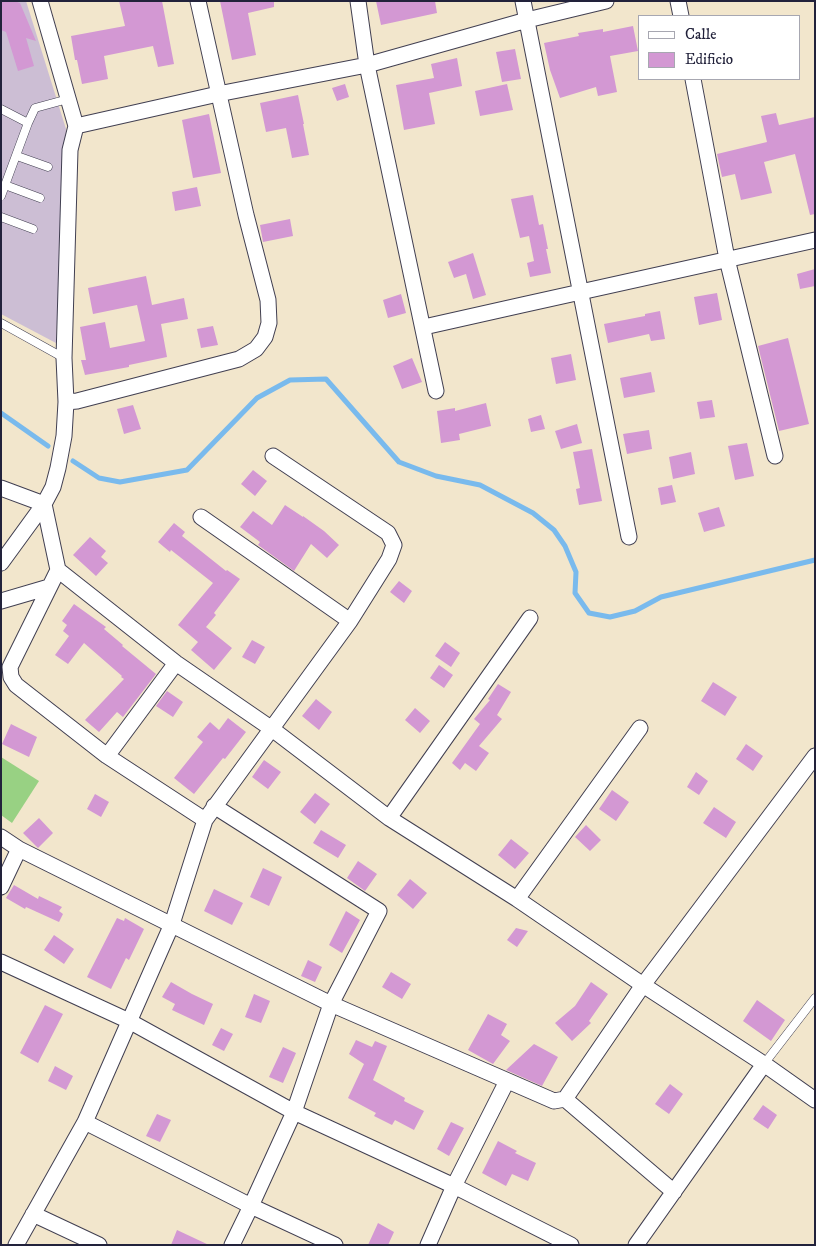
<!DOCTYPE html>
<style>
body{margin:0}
#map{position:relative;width:816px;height:1246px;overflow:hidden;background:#f2e6cc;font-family:"IM FELL DW Pica",serif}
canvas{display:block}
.frame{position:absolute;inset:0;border:2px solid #22223b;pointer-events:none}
.legend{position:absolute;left:638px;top:15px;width:162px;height:65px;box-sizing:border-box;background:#fff;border:1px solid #a7a7b1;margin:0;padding:6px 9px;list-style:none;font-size:15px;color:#22223b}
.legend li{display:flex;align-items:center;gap:10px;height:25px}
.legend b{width:25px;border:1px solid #a7a7b1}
</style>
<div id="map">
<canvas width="816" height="1246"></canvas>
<div class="frame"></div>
<ul class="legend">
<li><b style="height:6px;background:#fff"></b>Calle</li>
<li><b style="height:14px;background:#d398d3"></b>Edificio</li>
</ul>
</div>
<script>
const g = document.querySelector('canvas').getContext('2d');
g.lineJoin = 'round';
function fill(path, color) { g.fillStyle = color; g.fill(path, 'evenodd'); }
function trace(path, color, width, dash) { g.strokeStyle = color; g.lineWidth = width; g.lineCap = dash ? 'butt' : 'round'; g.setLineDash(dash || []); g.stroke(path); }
const industrial = new Path2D(`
 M 1,1 L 26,1 L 66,129 L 56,343 L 1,314 Z`);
const green = new Path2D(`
 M 1,757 L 39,781 L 12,823 L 1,815 Z`);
const stream = new Path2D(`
 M 1,413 L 48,446
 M 73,461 L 99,478 L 120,482 L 187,470 L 257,398 L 290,380 L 326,379 L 399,462 L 436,476 L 480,485 L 533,513 L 554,530 L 565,546 L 576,572 L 575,593 L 589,613 L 610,617 L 635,611 L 661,597 L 815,560`);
const building = new Path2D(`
 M 1,1 L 14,1 L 20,3 L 36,41 L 26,38 L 34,66 L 18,71 L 6,32 L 1,30 Z
 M 119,1 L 162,1 L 174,64 L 158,67 L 153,46 L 104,56 L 108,79 L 82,84 L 77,60 L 75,60 L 71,36 L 125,26 Z
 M 220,1 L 274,1 L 274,7 L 248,13 L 256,55 L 232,60 Z
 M 376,1 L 435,1 L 437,13 L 381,25 Z
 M 633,26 L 638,51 L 610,56 L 617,92 L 598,96 L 596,87 L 560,98 L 550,70 L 544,43 L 579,36 L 578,33 L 603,29 L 603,32 Z
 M 515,49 L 521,79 L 502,82 L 496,52 Z
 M 457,58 L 462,86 L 429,93 L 435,124 L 404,130 L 396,85 L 434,78 L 431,64 Z
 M 345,84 L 349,97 L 337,101 L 332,88 Z
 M 507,84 L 513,110 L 480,116 L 475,91 Z
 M 298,95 L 304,124 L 303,124 L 309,155 L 292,158 L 286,128 L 266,132 L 260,103 Z
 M 776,113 L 779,125 L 815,117 L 815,214 L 810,215 L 795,154 L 764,162 L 772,193 L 741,200 L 735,174 L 722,177 L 717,154 L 767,142 L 761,116 Z
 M 209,114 L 221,173 L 193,178 L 182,120 Z
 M 197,187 L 201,206 L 175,211 L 172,192 Z
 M 533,195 L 539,225 L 543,224 L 548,249 L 546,249 L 551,273 L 530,277 L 527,263 L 534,261 L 529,236 L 520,238 L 511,199 Z
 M 290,219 L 293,236 L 263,242 L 260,225 Z
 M 473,253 L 486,295 L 473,299 L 466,274 L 454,278 L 448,262 Z
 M 815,269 L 815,286 L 800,289 L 797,274 Z
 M 146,276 L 152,305 L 184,298 L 188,319 L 161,324 L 167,357 L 129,365 L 129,367 L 85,375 L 81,360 L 86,360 L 80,327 L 105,322 L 110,348 L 145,341 L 137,305 L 93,314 L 88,288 Z
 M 717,293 L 722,320 L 699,325 L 694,297 Z
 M 401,294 L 406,313 L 388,318 L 383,300 Z
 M 660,311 L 665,339 L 651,341 L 649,334 L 608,343 L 604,324 L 645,316 L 645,314 Z
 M 213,326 L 218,345 L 201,348 L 197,329 Z
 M 788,338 L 809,424 L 779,431 L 758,346 Z
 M 571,354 L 576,380 L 556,384 L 551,358 Z
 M 412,358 L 422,382 L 402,389 L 393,366 Z
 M 651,372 L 655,392 L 624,398 L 620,378 Z
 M 712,400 L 715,417 L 700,419 L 697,402 Z
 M 486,403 L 491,426 L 459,434 L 460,440 L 441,443 L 437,411 L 455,408 L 455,411 Z
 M 133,405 L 141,429 L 124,434 L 117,409 Z
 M 541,415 L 545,429 L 531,432 L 528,419 Z
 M 577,424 L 582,443 L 561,449 L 555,431 Z
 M 649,430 L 652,449 L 627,454 L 623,434 Z
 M 747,443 L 754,476 L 735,480 L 728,446 Z
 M 592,449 L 602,501 L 579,505 L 576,489 L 580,488 L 573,452 Z
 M 691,452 L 695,474 L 673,479 L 669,457 Z
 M 253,470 L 267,481 L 255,496 L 241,484 Z
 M 672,485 L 676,502 L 661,505 L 658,488 Z
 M 285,505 L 303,517 L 303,516 L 324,531 L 339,545 L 327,558 L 311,544 L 294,571 L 258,545 L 260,542 L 240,527 L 253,511 L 272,525 Z
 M 719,507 L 725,526 L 704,532 L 698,513 Z
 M 174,523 L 185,532 L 182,536 L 226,571 L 227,570 L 240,579 L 214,613 L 216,615 L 206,627 L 232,648 L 214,670 L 191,650 L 198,642 L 178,625 L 213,583 L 171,550 L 170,552 L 158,542 Z
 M 90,537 L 106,551 L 101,557 L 108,563 L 96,576 L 73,555 Z
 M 399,581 L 412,591 L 404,603 L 390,592 Z
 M 74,604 L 106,627 L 104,629 L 123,645 L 122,646 L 156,674 L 123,717 L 117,712 L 99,732 L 85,720 L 124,679 L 121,677 L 122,676 L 84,643 L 68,664 L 55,655 L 69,636 L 63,631 L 67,625 L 62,621 Z
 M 252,640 L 265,647 L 255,664 L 242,657 Z
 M 445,642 L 460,653 L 451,667 L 435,656 Z
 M 439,665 L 453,675 L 444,688 L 430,678 Z
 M 713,682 L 737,697 L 725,716 L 701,701 Z
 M 498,684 L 511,692 L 497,715 L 502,719 L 479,746 L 489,753 L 476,771 L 465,763 L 460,770 L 452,763 L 480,724 L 474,719 L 490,700 L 488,699 Z
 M 167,691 L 183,702 L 173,717 L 156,706 Z
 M 316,699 L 332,712 L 319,730 L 302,716 Z
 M 415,708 L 430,721 L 420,733 L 405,720 Z
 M 228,718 L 246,732 L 225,759 L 223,758 L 194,794 L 174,778 L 203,742 L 197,737 L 210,722 L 219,730 Z
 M 11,724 L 37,737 L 29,757 L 2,744 Z
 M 746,744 L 763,756 L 753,771 L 736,759 Z
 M 264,760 L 281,772 L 268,789 L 252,777 Z
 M 696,772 L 708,781 L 699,795 L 687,787 Z
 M 612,790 L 629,802 L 616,821 L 599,809 Z
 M 315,793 L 330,804 L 315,824 L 300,812 Z
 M 95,794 L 109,802 L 101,817 L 87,809 Z
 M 714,807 L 736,822 L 726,838 L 703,823 Z
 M 39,818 L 53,833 L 38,848 L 23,833 Z
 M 586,825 L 601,840 L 590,851 L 575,837 Z
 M 321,830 L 346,845 L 338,858 L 313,843 Z
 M 511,839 L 529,853 L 515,869 L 498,855 Z
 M 358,861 L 377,874 L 365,891 L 347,878 Z
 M 263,868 L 282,877 L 269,906 L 250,897 Z
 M 410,879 L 427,893 L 413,909 L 397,895 Z
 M 14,885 L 38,899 L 39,896 L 62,907 L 59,911 L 63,914 L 59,922 L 26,907 L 25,909 L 6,898 Z
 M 214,889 L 243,903 L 232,925 L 204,911 Z
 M 346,911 L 360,920 L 342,953 L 329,945 Z
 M 117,918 L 124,921 L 125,918 L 144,929 L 129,960 L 126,958 L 111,989 L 87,977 Z
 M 516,928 L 528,931 L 517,947 L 507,940 Z
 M 54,935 L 74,949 L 64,964 L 44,950 Z
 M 308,960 L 322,967 L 315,982 L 301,976 Z
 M 391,972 L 411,984 L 402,999 L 382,987 Z
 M 171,982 L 192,994 L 213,1004 L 204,1025 L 172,1010 L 175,1004 L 162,997 Z
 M 591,982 L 608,994 L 589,1021 L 591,1023 L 572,1041 L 555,1023 L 575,1006 Z
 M 254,994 L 270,1001 L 261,1023 L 245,1017 Z
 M 757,1000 L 785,1020 L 771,1041 L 743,1021 Z
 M 45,1005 L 63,1014 L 38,1063 L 20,1053 Z
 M 488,1014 L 507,1024 L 501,1035 L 510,1041 L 493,1064 L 468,1050 Z
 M 221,1028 L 233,1034 L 224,1051 L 212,1045 Z
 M 356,1040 L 372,1047 L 375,1041 L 387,1046 L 373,1080 L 405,1098 L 404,1101 L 424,1111 L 414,1130 L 395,1120 L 392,1125 L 374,1116 L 376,1113 L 348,1098 L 364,1064 L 349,1054 Z
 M 534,1044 L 558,1057 L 542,1086 L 506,1070 Z
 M 283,1047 L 296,1053 L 283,1083 L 269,1077 Z
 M 55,1066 L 73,1076 L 66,1090 L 48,1081 Z
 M 670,1084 L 683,1094 L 669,1114 L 655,1104 Z
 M 763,1105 L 777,1115 L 768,1129 L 753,1119 Z
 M 157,1114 L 171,1120 L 160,1142 L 146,1136 Z
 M 451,1122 L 464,1128 L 449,1156 L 437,1149 Z
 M 498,1141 L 517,1151 L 515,1153 L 536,1163 L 528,1181 L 512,1174 L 506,1186 L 482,1173 Z
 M 378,1223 L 394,1232 L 388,1245 L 368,1245 Z
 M 177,1230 L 209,1245 L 171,1245 Z`);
const service = new Path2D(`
 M 1,109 L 28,123 L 35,108 L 68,99
 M 17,156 L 48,167
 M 5,185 L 40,198
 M 1,196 L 28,123
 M 1,217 L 33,229
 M 1,323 L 64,358
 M 764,1064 L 815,998`);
const minor = new Path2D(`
 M 358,1 L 367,65 L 436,391
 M 523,1 L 629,537
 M 678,1 L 681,16
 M 693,79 L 727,259 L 775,456
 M 76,126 L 218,94 L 367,65 L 527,20 L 606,1
 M 424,327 L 522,305 L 815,240
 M 66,402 L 77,401 L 239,359 L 256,349 L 265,337 L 269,323 L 268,300 L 246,215 L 198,1
 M 273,456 L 388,533 L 394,545 L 389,559 L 350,621
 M 1,488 L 44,504
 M 44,504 L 58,570 L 10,667 L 11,677 L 16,685 L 107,756 L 205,820
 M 1,563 L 44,504 L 53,487 L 58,468 L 64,436 L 66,402 L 64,358 L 70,150 L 76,126 L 40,1
 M 58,570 L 176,663 L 272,729 L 389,818 L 517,899 L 643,985 L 764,1064 L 815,1100
 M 1,601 L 49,587
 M 107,756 L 176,663
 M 214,806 L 379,911 L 331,1004 L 294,1112 L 251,1206 L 232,1245
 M 389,818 L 530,618
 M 1,837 L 19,849 L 1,887
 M 19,849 L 331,1004 L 554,1101 L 565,1099 L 643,985 L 815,756
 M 517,899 L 640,728
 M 1,962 L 129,1021 L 294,1112 L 454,1186 L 571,1245
 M 565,1099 L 674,1192
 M 85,1122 L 251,1206 L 335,1245
 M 33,1214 L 99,1245
 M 16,1245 L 85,1122 L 172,924 L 205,820 L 350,621 L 201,517
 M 428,1245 L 454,1186 L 507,1081
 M 636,1245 L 764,1064`);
fill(industrial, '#ccbed4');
fill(green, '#98d183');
trace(stream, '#79baed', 5);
fill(building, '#d398d3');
trace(service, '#413f51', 9);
trace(minor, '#413f51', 17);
trace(service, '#fff', 8);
trace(minor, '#fff', 15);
</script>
